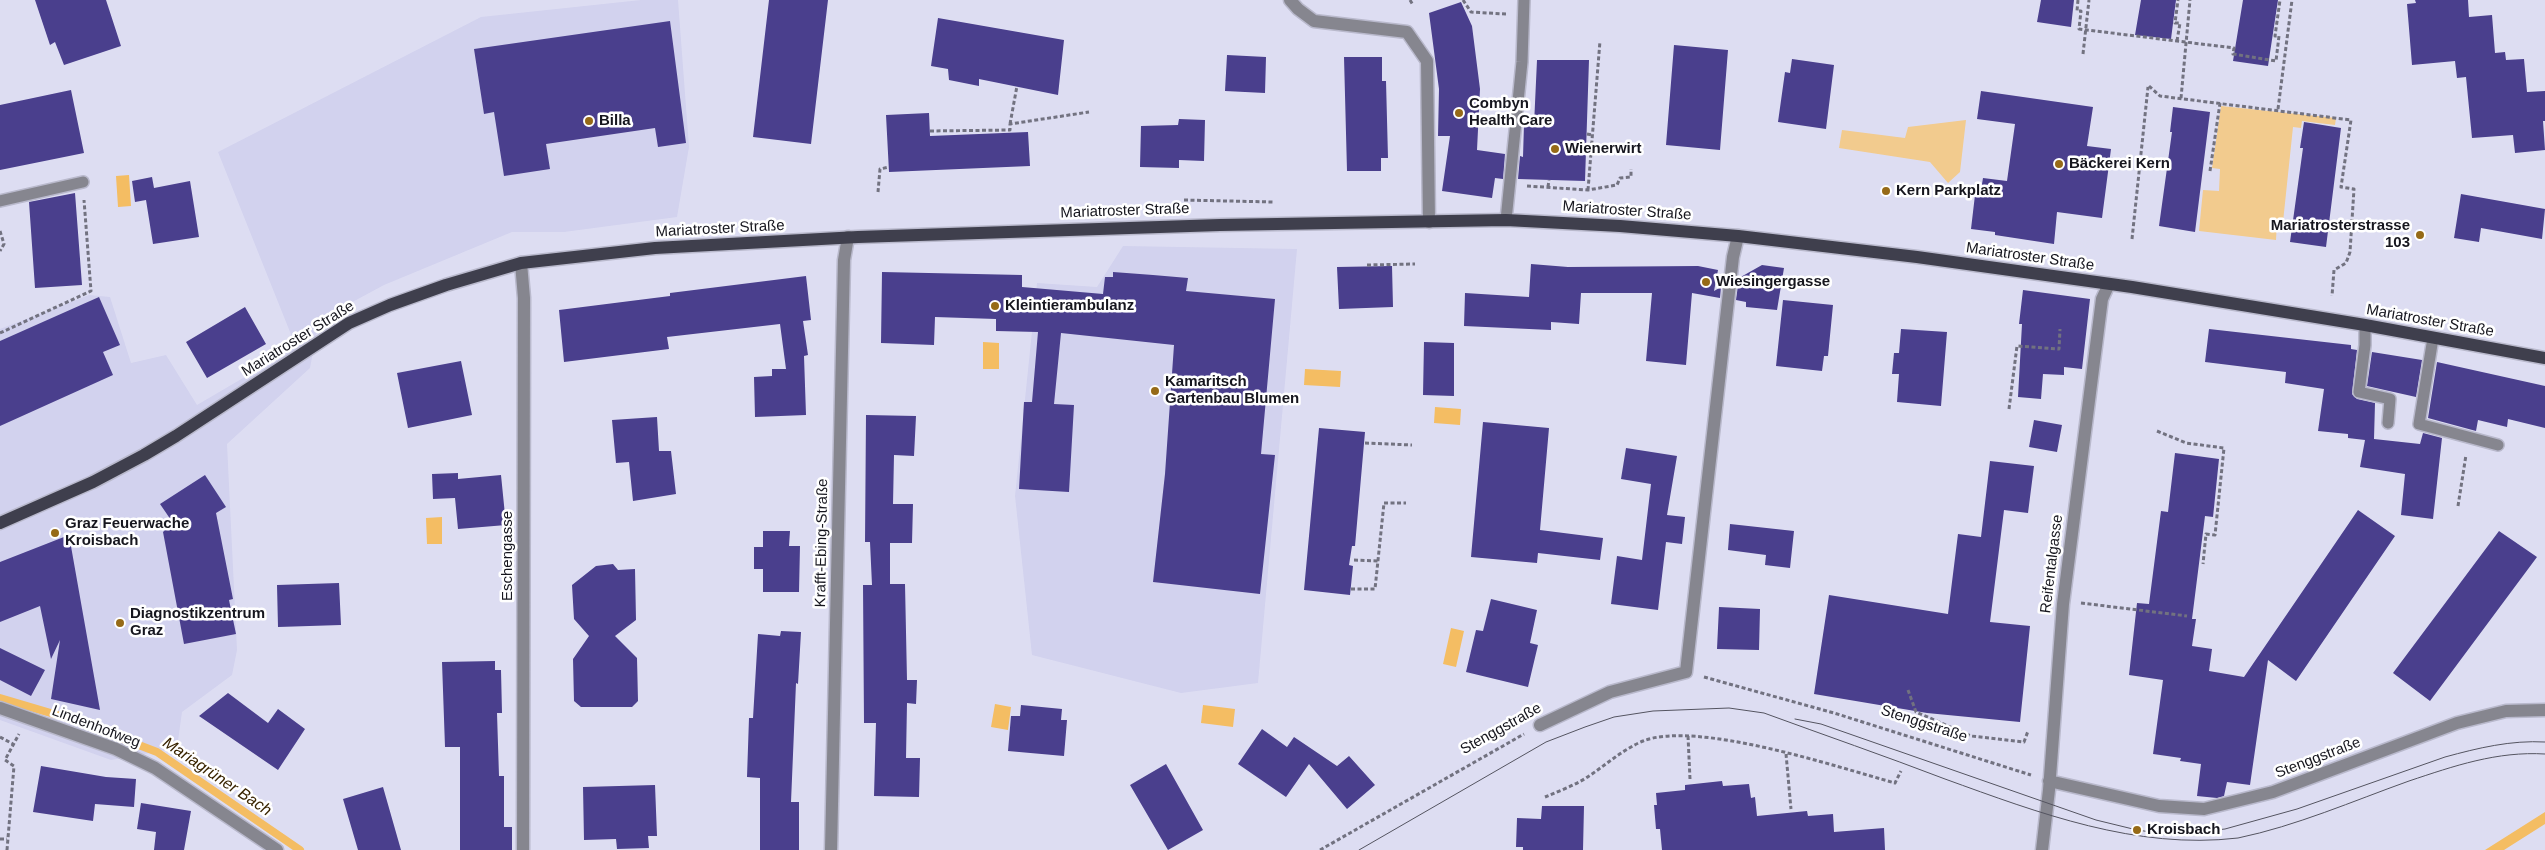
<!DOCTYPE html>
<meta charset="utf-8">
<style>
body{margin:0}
canvas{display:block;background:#ddddf2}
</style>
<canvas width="2545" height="850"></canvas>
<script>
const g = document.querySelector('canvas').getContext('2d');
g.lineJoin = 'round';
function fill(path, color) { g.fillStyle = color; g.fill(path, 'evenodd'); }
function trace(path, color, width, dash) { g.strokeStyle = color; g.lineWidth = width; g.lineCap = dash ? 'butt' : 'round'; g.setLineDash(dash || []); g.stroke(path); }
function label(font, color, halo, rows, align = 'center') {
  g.font = font + ' Arial,sans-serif'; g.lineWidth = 5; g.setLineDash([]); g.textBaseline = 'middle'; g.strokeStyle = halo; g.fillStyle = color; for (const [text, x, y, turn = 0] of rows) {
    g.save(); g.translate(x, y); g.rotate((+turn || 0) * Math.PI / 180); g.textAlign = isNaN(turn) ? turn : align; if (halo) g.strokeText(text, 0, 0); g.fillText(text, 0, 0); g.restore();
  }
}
const built = new Path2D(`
 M 641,0 L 678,0 L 689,147 L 677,217 L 564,232 L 512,232 L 384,285 L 319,320 L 310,368 L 227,444 L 237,650 L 232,675 L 182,712 L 177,748 L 111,760 L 0,720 L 0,329 L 89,295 L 110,297 L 131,363 L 166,355 L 197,405 L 296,347 L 218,152 L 481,17 Z
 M 1123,246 L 1297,249 L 1258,683 L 1181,693 L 1032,655 L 1015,496 L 1037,283 L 1097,287 Z`);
const green = new Path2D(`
 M 2221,106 L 2336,118 L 2335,125 L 2302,121 L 2301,128 L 2293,127 L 2283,222 L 2277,222 L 2276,240 L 2199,231 L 2203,190 L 2219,191 L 2220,169 L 2212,168 Z
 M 1966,120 L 1960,172 L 1948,183 L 1930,162 L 1839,148 L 1842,130 L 1905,138 L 1908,127 Z`);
const water = new Path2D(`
 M 129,175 L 131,206 L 118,207 L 116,176 Z
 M 983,342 L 999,343 L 999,369 L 983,369 Z
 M 1305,369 L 1341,371 L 1340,387 L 1304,385 Z
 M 1435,407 L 1461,409 L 1460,425 L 1434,423 Z
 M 442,517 L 442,544 L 427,544 L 426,518 Z
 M 1451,628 L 1464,631 L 1456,667 L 1443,664 Z
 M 995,704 L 1011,707 L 1008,730 L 991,727 Z
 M 1203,705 L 1235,709 L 1233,727 L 1201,723 Z
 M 2545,812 L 2545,824 L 2504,850 L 2485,850 Z`);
const stream = new Path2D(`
 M 0,698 L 71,719 L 157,752 L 300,850`);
const building = new Path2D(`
 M 35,0 L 106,0 L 121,46 L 64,65 L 55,42 L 50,45 Z
 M 769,0 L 828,0 L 811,144 L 753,137 Z
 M 2041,0 L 2074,0 L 2071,27 L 2037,22 Z
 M 2141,0 L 2176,0 L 2171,39 L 2135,35 Z
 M 2243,0 L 2278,0 L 2268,66 L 2233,61 Z
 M 2415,0 L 2468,0 L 2469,17 L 2492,15 L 2495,53 L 2505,52 L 2506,60 L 2524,59 L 2527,92 L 2545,91 L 2545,121 L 2543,121 L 2545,150 L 2515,153 L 2513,135 L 2472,138 L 2466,77 L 2457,78 L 2455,61 L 2412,65 L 2407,4 L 2416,3 Z
 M 1461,2 L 1472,26 L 1480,89 L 1477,150 L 1505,154 L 1503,179 L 1495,178 L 1492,198 L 1442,191 L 1450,136 L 1438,136 L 1439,89 L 1429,13 Z
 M 938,18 L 1064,40 L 1058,95 L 979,79 L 979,86 L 949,80 L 948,69 L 931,66 Z
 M 670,21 L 686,143 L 658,147 L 655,128 L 546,144 L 550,169 L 504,176 L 494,112 L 484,114 L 474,49 Z
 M 1674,45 L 1728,50 L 1720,150 L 1666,145 Z
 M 1227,55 L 1266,57 L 1265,93 L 1225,91 Z
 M 1344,57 L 1382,57 L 1382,81 L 1386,81 L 1388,158 L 1381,158 L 1381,171 L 1347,171 Z
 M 1792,59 L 1834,65 L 1826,129 L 1778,122 L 1785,72 L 1790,73 Z
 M 1537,60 L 1589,60 L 1585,181 L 1518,179 L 1520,156 L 1523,157 L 1524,124 L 1534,125 Z
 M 71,90 L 84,153 L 0,170 L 0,105 Z
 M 1981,91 L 2093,107 L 2087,146 L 2111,149 L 2102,218 L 2057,212 L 2054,244 L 1995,235 L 1995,232 L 1971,229 L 1975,195 L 1980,196 L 1983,178 L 2007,181 L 2015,124 L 1977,119 Z
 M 2173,107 L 2210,112 L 2195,232 L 2159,226 L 2172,132 L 2170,132 Z
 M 929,113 L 930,136 L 1028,132 L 1030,166 L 889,172 L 886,115 Z
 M 1179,119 L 1205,120 L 1204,161 L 1179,160 L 1179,168 L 1140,167 L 1141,126 L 1178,125 Z
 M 2304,122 L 2341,128 L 2326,247 L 2290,242 L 2303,148 L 2300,148 Z
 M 152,177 L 154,188 L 190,181 L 199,237 L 153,244 L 146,200 L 135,202 L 132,181 Z
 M 75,193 L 82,285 L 35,288 L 29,202 Z
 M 2461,194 L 2545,209 L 2542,239 L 2481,228 L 2479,242 L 2454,238 Z
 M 1531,264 L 1568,267 L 1698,266 L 1718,270 L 1714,291 L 1721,287 L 1720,298 L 1692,293 L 1686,365 L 1646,361 L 1652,293 L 1581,293 L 1579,324 L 1551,322 L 1551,330 L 1464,326 L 1465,293 L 1529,297 Z
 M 1762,265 L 1784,268 L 1777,310 L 1746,307 L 1746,302 L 1736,300 L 1739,278 Z
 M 1392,266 L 1393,307 L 1339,309 L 1337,267 Z
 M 882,272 L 1022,275 L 1022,287 L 1103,294 L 1105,277 L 1113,277 L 1113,272 L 1153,275 L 1188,278 L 1186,291 L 1275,299 L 1261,454 L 1275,455 L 1260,594 L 1153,582 L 1165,474 L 1174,345 L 1061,333 L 1054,404 L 1074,405 L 1069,492 L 1019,489 L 1024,402 L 1032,402 L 1038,332 L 996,331 L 996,319 L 935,317 L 934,345 L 881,343 Z
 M 806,276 L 811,320 L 803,321 L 808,355 L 804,356 L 806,415 L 755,417 L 754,377 L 772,376 L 772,369 L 786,369 L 780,324 L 667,337 L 669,349 L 564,362 L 559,310 L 670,296 L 670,293 Z
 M 2023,290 L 2090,299 L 2082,369 L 2064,367 L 2064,375 L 2043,374 L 2041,399 L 2018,397 L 2022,324 L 2019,324 Z
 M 99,297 L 120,345 L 103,352 L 113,375 L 0,426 L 0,341 Z
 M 1783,300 L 1833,305 L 1828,356 L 1824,356 L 1822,371 L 1776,366 Z
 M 245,307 L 266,344 L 207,378 L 186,342 Z
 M 1901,329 L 1947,332 L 1941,406 L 1897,402 L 1899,374 L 1892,374 L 1894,353 L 1899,353 Z
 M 2209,329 L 2351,345 L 2351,349 L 2357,350 L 2352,394 L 2357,399 L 2375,403 L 2374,439 L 2420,444 L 2423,433 L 2442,438 L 2433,519 L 2401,515 L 2405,474 L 2360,467 L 2365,440 L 2348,438 L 2348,434 L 2318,431 L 2324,389 L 2285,383 L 2286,372 L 2205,362 Z
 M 1424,342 L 1454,343 L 1454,396 L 1423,395 Z
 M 2372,352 L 2422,360 L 2416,397 L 2367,386 Z
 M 461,361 L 472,415 L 408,428 L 397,373 Z
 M 2437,362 L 2545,386 L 2545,428 L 2508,419 L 2507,427 L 2478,420 L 2476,431 L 2428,418 Z
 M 866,415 L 916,416 L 914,456 L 894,455 L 893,504 L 913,504 L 912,543 L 890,543 L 890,584 L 905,584 L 907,680 L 917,680 L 916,704 L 907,703 L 906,758 L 920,758 L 919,797 L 874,796 L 876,723 L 864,723 L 863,585 L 872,585 L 870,542 L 865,542 Z
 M 657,417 L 659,451 L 671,451 L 676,494 L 633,501 L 629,462 L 616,463 L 612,420 Z
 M 2034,420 L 2062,425 L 2057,452 L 2029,447 Z
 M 1483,422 L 1549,428 L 1540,530 L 1603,538 L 1600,560 L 1538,553 L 1537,563 L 1471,557 Z
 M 1319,428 L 1365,432 L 1355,546 L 1352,546 L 1349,565 L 1353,566 L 1350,595 L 1304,590 Z
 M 1626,448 L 1677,456 L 1667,515 L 1685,517 L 1682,544 L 1666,542 L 1658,610 L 1611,604 L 1617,556 L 1642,560 L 1651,484 L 1621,479 Z
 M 2175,453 L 2219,459 L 2213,517 L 2205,516 L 2192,619 L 2196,619 L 2192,646 L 2212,649 L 2209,671 L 2244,677 L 2358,510 L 2395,536 L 2296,681 L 2268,660 L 2250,785 L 2227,782 L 2224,796 L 2217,798 L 2197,796 L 2201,764 L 2180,761 L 2181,758 L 2153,754 L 2163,680 L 2129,675 L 2137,603 L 2149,604 L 2161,511 L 2168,512 Z
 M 1990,461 L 2034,466 L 2028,513 L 2004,510 L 1990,622 L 2030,626 L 2020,722 L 1927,713 L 1814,694 L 1829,595 L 1948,614 L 1958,534 L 1981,537 Z
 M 458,473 L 458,479 L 501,475 L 506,525 L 458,529 L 455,498 L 433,499 L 432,474 Z
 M 205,475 L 226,507 L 216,513 L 233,599 L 229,600 L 236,634 L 184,644 L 163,532 L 173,523 L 160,504 Z
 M 1730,524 L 1794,531 L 1790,568 L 1765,565 L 1766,555 L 1728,550 Z
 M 763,531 L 790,531 L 789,546 L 800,546 L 799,592 L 763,592 L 763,569 L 754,569 L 754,547 L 763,547 Z
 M 2499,531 L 2537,557 L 2430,701 L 2393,673 Z
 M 69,535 L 100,710 L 51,699 L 60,640 L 51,659 L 40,606 L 0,622 L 0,562 Z
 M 613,564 L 618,570 L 635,569 L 636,620 L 615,636 L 637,658 L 638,701 L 632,707 L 581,707 L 574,701 L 573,659 L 589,636 L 574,619 L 572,585 L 596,566 Z
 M 339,583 L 341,625 L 278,627 L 277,585 Z
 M 1491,599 L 1537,610 L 1530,643 L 1538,645 L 1528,687 L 1466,672 L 1476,630 L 1483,631 Z
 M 1719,607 L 1760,609 L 1759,650 L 1717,649 Z
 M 781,631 L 801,632 L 798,684 L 796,683 L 791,802 L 799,802 L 799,850 L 760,850 L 760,778 L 747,777 L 749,718 L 753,718 L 758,634 L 780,636 Z
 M 0,648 L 45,670 L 31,696 L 0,680 Z
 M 495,661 L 495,670 L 501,670 L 502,713 L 497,713 L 499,776 L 504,776 L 504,827 L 512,827 L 512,850 L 460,850 L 460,747 L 445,747 L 442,662 Z
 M 228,693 L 268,723 L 278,709 L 305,729 L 278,770 L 199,716 Z
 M 1021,705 L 1062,709 L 1061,720 L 1067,720 L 1064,756 L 1008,751 L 1011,716 L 1020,716 Z
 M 1262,729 L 1287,747 L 1294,737 L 1337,766 L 1349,756 L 1375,785 L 1347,809 L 1309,764 L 1286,797 L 1238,764 Z
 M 1166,764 L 1203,830 L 1168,850 L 1130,785 Z
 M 41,766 L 106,777 L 136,779 L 134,807 L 95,804 L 93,821 L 33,812 Z
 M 1722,781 L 1723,786 L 1749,784 L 1751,798 L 1755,797 L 1757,816 L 1807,811 L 1808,816 L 1833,814 L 1834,832 L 1884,828 L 1885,850 L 1662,850 L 1660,829 L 1656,829 L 1654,805 L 1657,805 L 1656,793 L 1685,790 L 1685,785 Z
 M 655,785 L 657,836 L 648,836 L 649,848 L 617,849 L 616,839 L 584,840 L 583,787 Z
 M 383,787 L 401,850 L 358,850 L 343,799 Z
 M 141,803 L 191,811 L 184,850 L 154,850 L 156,832 L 137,829 Z
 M 1542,806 L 1584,806 L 1583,850 L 1523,850 L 1523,847 L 1516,847 L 1517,818 L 1541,819 Z`);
const path = new Path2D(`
 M 1410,0 L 1413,5
 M 1463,0 L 1471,12 L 1506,14
 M 2177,41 L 2180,23 L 2175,23 L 2178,0
 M 2083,54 L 2089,0
 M 2149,86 L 2160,96 L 2351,120 L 2341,187 L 2354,189 L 2350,252 L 2346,263 L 2334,270 L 2332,296
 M 2181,98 L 2190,0
 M 2278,109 L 2292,0
 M 1010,124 L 1017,86
 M 930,131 L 1010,130 L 1010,124 L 1089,112
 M 1587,134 L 1592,135
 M 2210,171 L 2220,103
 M 1527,186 L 1588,190 L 1617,185 L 1620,178 L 1631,177 L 1631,169
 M 1548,187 L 1549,180
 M 1588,190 L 1600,41
 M 878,192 L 880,169 L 889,167
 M 1184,200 L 1273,202
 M 0,231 L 4,244 L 0,251
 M 2132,239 L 2148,87
 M 1367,265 L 1415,264
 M 0,333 L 91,291 L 84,200
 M 2009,409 L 2017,346 L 2059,349 L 2060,329
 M 2157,431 L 2186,443 L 2224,448 L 2215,535 L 2206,534 L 2203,564
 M 1365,443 L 1412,445
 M 2458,506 L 2466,455
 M 1354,560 L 1378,561
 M 1351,589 L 1375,589 L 1384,503 L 1406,503
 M 2081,603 L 2187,616
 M 1704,677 L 1834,713 L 2031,775
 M 1908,690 L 1916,712 L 1971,736 L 2024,742 L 2028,731
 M 1688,736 L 1690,779
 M 0,737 L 13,744
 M 1786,754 L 1791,809
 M 1545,797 C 1559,791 1576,785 1589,776 C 1607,764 1622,750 1643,741 C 1697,720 1837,767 1895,783 L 1901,771
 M 0,839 L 7,839
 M 7,850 L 14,766 L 5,760 L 19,734
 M 1320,850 L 1524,734`);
const lane = new Path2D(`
 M 0,201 L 83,182
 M 1506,220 L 1522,62 L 1524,0
 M 2365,325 L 2365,345 L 2359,392 L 2390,399 L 2388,423
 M 2433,338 L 2419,424 L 2498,445`);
const street = new Path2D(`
 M 1290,0 L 1298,9 L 1314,21 L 1407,32 L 1427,61 L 1429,222
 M 521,263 L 524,298 L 523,850
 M 0,708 L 116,749 L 155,768 L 277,850
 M 1540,725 L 1610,692 L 1686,672 L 1733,257 L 1738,236
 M 2049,781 L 2159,806 L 2204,809 L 2273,792 L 2457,723 L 2506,711 L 2545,710
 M 831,850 L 844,260 L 848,237
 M 2042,850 L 2049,790 L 2063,604 L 2102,299 L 2109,284`);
const primary = new Path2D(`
 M 0,523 L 93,482 L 144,455 L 176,436 L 349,323 L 390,305 L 446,285 L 521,263 L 655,248 L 858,237 L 1220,225 L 1506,220 L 1620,226 L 1738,236 L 1917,257 L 2132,287 L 2365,325 L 2545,358`);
const tram = new Path2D(`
 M 1795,719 L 1821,724 L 2096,820 L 2137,830 L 2172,835 L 2225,829 L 2297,809 L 2445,757 C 2478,748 2511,740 2545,742
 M 1359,850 L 1546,742 L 1585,727 L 1614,717 L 1653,711 L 1729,708 L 1764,713 C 1824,735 1885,756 1945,779 C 2039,813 2136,850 2238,838 C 2296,826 2353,801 2409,781 C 2454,766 2497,751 2545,754`);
const pathBridge = new Path2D(`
 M 2078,0 L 2077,11 L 2081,11 L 2079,29 L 2234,48 L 2233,54 L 2276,61 L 2279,36 L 2275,36 L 2280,0`);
const markers = [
 [1459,113,5,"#966a17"],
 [589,121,5,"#966a17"],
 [1555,149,5,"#966a17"],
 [2059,164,5,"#966a17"],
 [1886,191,5,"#966a17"],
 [2420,235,5,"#966a17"],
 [1706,282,5,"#966a17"],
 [995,306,5,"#966a17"],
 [1155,391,5,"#966a17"],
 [55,533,5,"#966a17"],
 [120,623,5,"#966a17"],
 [2137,830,5,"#966a17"]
];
const poiNames = [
 ["Combyn",1469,104],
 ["Health Care",1469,121],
 ["Billa",599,121],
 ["Wienerwirt",1565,149],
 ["Bäckerei Kern",2069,164],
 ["Kern Parkplatz",1896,191],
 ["Mariatrosterstrasse",2410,226,"right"],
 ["103",2410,243,"right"],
 ["Wiesingergasse",1716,282],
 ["Kleintierambulanz",1005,306],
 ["Kamaritsch",1165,382],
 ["Gartenbau Blumen",1165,399],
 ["Graz Feuerwache",65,524],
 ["Kroisbach",65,541],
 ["Diagnostikzentrum",130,614],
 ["Graz",130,631],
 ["Kroisbach",2147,830]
];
const streetNames = [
 ["Mariatroster Straße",1125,211,-2],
 ["Mariatroster Straße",1627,211,4],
 ["Mariatroster Straße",720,229,-3],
 ["Mariatroster Straße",2030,257,8],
 ["Mariatroster Straße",2430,321,10],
 ["Mariatroster Straße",298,339,-32],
 ["Krafft-Ebing-Straße",822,543,-89],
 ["Eschengasse",508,556,-90],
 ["Reifentalgasse",2052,564,-83],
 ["Stenggstraße",1924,724,18],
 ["Lindenhofweg",96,727,21],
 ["Stenggstraße",1501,729,-29],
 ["Stenggstraße",2318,758,-21]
];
const waterNames = [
 ["Mariagrüner Bach",217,777,34]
];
fill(built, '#d2d2ee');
fill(green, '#f2cb8e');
fill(water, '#f4bd63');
trace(stream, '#f4bd63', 8);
fill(building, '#4a3f8d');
trace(lane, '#b9b9cc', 14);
trace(street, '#b9b9cc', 15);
trace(primary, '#b9b9cc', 15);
trace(path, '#727280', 3, [4, 2.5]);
trace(lane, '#86868f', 11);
trace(street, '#86868f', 12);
trace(primary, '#3f3f4d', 12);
trace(tram, '#545460', 1);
trace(pathBridge, '#727280', 3, [4, 2.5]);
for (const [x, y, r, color] of markers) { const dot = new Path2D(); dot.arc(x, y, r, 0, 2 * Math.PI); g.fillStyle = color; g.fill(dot); trace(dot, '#fff', 2); }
label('bold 15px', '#16161e', '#fff', poiNames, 'left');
label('15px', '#16161e', '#fff', streetNames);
label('italic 16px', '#392400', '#fff', waterNames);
</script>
